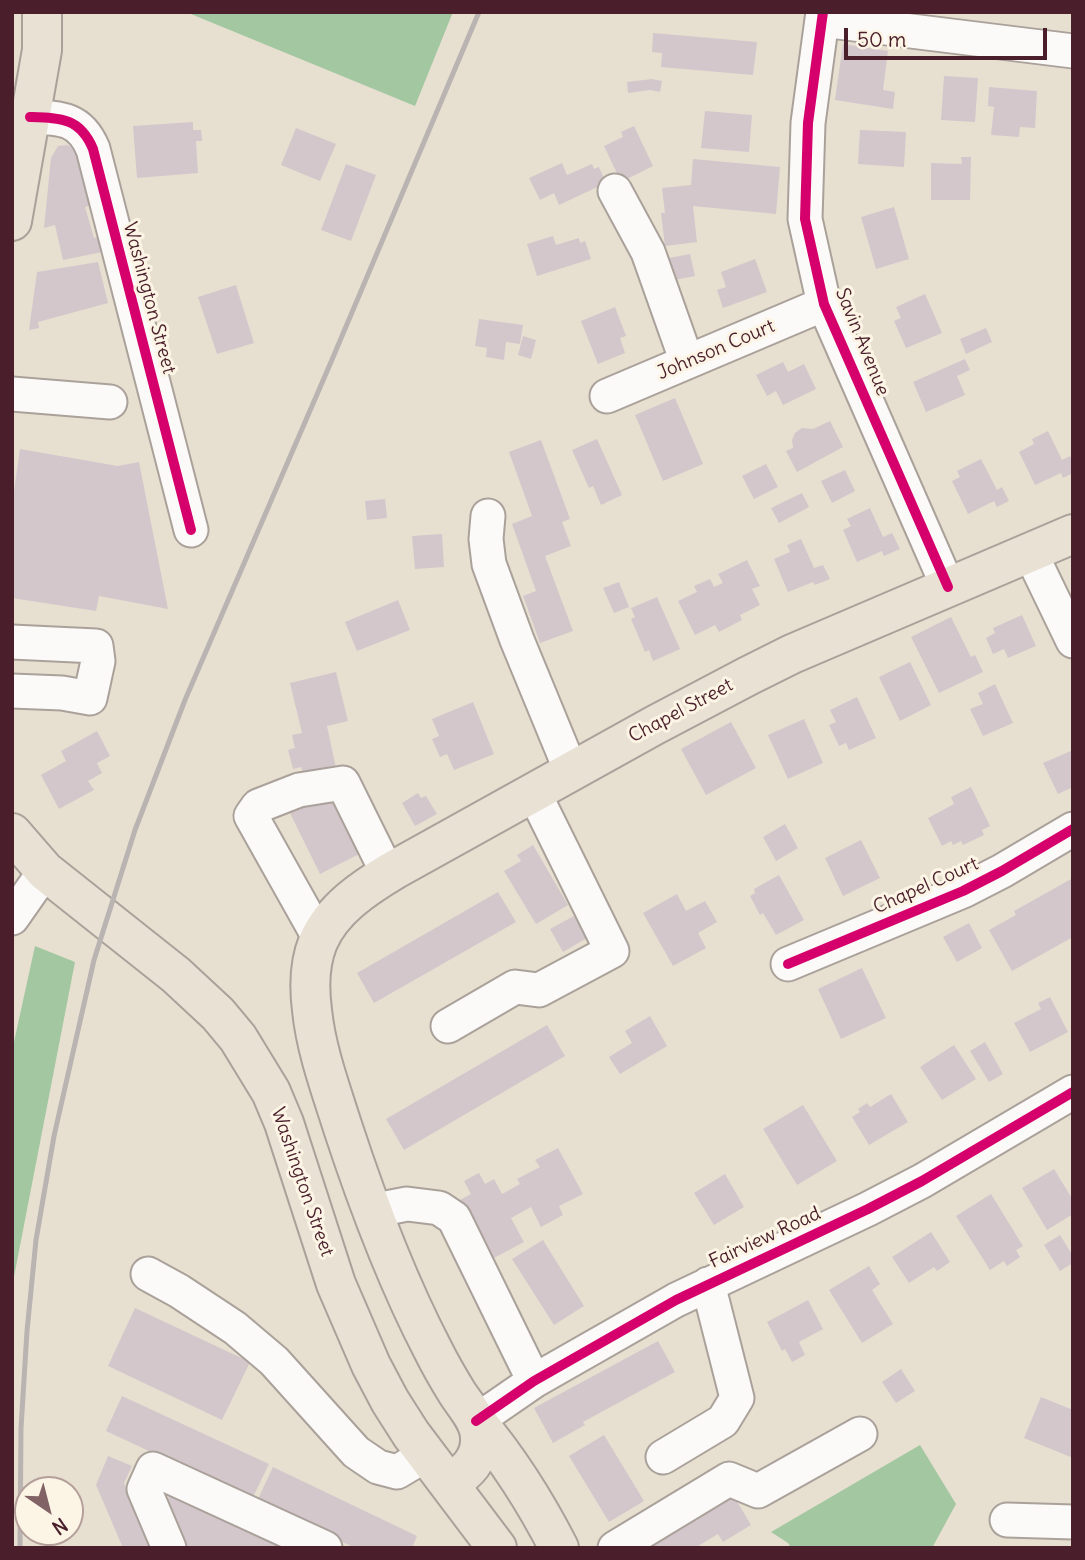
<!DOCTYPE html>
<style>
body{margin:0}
#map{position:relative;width:1085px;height:1560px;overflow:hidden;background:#e7e0d0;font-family:Delius,sans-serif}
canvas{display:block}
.frame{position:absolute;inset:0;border:14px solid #4a1f2b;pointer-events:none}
.north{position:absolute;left:14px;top:1476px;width:70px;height:70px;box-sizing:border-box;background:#fcf5e5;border:2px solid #b59f9b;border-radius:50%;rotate:145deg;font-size:19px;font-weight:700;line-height:28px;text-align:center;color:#4a1f2b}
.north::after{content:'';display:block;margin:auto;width:24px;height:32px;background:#816365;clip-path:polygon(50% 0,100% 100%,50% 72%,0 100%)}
.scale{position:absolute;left:844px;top:28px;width:203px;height:32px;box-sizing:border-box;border:4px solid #4a1f2b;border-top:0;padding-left:9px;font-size:21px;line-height:24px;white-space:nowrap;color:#4a1f2b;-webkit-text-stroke:5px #fcf5e5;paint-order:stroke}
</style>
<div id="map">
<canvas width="1085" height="1560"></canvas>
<div class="frame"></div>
<div class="north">N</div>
<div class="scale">50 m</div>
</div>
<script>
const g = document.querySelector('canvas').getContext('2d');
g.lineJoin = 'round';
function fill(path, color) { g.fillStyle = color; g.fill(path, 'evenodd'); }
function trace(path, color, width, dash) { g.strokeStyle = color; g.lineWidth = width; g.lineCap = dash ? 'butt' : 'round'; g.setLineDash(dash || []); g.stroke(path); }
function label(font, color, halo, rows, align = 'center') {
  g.font = font + ' Delius,sans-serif'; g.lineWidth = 6; g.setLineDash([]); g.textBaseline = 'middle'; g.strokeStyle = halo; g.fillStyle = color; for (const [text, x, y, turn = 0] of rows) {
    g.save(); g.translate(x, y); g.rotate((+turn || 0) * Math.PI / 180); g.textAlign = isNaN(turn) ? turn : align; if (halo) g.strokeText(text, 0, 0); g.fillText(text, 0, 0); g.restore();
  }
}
const forest = new Path2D(`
 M 186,12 L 453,12 L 415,106 Z
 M 35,946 L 75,962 L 12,1287 L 12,1051 Z
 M 920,1445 L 956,1504 L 932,1548 L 791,1548 L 788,1543 L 771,1532 Z`);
const building = new Path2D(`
 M 653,33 L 757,42 L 753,75 L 661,67 L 662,53 L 652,52 Z
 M 843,44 L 888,51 L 883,90 L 895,92 L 893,109 L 835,100 Z
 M 944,76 L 978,78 L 975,122 L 941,120 Z
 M 652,79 L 662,81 L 660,92 L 650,90 L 628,93 L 627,82 Z
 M 989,87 L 1037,91 L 1035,128 L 1020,127 L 1019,137 L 991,135 L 994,107 L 988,106 Z
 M 705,111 L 752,115 L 749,152 L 701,148 Z
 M 193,122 L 193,130 L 201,130 L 202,141 L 196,141 L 198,173 L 137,178 L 133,126 Z
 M 634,126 L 653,166 L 621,182 L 604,146 L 623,137 L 621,132 Z
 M 296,128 L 336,144 L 320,181 L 281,165 Z
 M 860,130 L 906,132 L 904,167 L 858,164 Z
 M 68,145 L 75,151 L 91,205 L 85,207 L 94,238 L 98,237 L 102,252 L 63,260 L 55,225 L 44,228 L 51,158 L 58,146 Z
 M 961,157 L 971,157 L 970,200 L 931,200 L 931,163 L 962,164 Z
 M 693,159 L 780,167 L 776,214 L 693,206 L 697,242 L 665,246 L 661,213 L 665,213 L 662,188 L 691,185 Z
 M 562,163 L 567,175 L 592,164 L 594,169 L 599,167 L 606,183 L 559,205 L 554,193 L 540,200 L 529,178 Z
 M 346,164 L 376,175 L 351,241 L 321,230 Z
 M 894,207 L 909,259 L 876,269 L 861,217 Z
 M 553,236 L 556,245 L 579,238 L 580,243 L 585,241 L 591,259 L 537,276 L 527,244 Z
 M 690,254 L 695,276 L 669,281 L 664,259 Z
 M 755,259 L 767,292 L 723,308 L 717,290 L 726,287 L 721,272 Z
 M 98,262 L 108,303 L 38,322 L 39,328 L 29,330 L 37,272 Z
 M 236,285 L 254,343 L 217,354 L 198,297 Z
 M 925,294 L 942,333 L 906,348 L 894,321 L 901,318 L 896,307 Z
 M 615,307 L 626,336 L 620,338 L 625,353 L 598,364 L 581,321 Z
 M 479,319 L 523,325 L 520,344 L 506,342 L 504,360 L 486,357 L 487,348 L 475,346 Z
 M 986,328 L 992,342 L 966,354 L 960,339 Z
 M 523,336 L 536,340 L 531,359 L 518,355 Z
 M 965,359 L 970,370 L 957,376 L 965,395 L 926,412 L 913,382 Z
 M 783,362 L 788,372 L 804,364 L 816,389 L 783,405 L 776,391 L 767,396 L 756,375 Z
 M 675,398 L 703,464 L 663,481 L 635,415 Z
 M 830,421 L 843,447 L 797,472 L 786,451 L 793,448 L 792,440 L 795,433 L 802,428 L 813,429 Z
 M 1048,431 L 1062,460 L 1070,456 L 1073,462 L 1073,473 L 1063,478 L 1061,473 L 1035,485 L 1019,452 L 1034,444 L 1032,439 Z
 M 597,439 L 622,495 L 601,505 L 593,486 L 589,488 L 572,450 Z
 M 541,440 L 570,519 L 562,522 L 571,546 L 545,556 L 573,631 L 540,643 L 523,596 L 536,591 L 512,524 L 532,516 L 509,452 Z
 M 20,449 L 118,466 L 139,462 L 168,609 L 99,596 L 96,611 L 12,598 L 12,505 Z
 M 981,459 L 997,490 L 1002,487 L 1009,501 L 997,507 L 994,501 L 968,514 L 952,481 L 960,477 L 957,471 Z
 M 766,464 L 778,487 L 754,499 L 742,476 Z
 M 845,470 L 855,491 L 832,503 L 821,481 Z
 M 802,493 L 809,507 L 779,523 L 771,508 Z
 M 385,499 L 387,518 L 367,520 L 365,501 Z
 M 870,508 L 883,537 L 892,533 L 900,549 L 884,556 L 882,551 L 857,562 L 843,530 L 851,526 L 847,519 Z
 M 442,534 L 444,567 L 415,569 L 412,536 Z
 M 801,539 L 814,568 L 823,565 L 830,579 L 815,585 L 813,582 L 788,592 L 774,559 L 790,552 L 787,545 Z
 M 747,560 L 760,586 L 752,589 L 760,605 L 740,615 L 742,620 L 719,632 L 715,625 L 695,635 L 678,601 L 697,592 L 694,586 L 710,579 L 714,587 L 723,583 L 718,574 Z
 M 619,582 L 629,607 L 614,613 L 603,588 Z
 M 657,597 L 680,649 L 653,661 L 649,650 L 645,652 L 631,619 L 635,617 L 631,608 Z
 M 398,600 L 410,630 L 357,651 L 345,622 Z
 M 1022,615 L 1036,646 L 1008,658 L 1004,649 L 993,654 L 986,638 L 995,633 L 993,628 Z
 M 951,617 L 971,657 L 975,655 L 983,672 L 939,693 L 911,637 Z
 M 910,662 L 931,705 L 900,721 L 879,677 Z
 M 336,672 L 348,721 L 327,726 L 336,768 L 304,775 L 301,767 L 293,769 L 288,750 L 295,748 L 292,735 L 302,733 L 290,683 Z
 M 995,684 L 1013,723 L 983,736 L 970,709 L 983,704 L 978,693 Z
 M 857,697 L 876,738 L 849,750 L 846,743 L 839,746 L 829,725 L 836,722 L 830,710 Z
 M 473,702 L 494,754 L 454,770 L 447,754 L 440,757 L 432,739 L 439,736 L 432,719 Z
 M 804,719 L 823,763 L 788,779 L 768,735 Z
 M 731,722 L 756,768 L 706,795 L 681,749 Z
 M 97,731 L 110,756 L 97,763 L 102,773 L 88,781 L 94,790 L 59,809 L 41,775 L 66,761 L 61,751 Z
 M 1073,750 L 1073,787 L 1058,794 L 1043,763 Z
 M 971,787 L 990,826 L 982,830 L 984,835 L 963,845 L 961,841 L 953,845 L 951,841 L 942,846 L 928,818 L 954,804 L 951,797 Z
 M 331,793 L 361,853 L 320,874 L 290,813 Z
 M 418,793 L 421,798 L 426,796 L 437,814 L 415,826 L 402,803 Z
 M 785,824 L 798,848 L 776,861 L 763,837 Z
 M 861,840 L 880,878 L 843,896 L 825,858 Z
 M 533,845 L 568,905 L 536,924 L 504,871 L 521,861 L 517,855 Z
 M 779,875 L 804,920 L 776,935 L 763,913 L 760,915 L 750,896 L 755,893 L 754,889 Z
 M 1073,878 L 1073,937 L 1012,971 L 989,930 L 1016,915 L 1014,911 Z
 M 498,892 L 516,922 L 374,1003 L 357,973 Z
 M 677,894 L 686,911 L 705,901 L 717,922 L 698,933 L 706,948 L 673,966 L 643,913 Z
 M 574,916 L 587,938 L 563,952 L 550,929 Z
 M 969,923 L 982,948 L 957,962 L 943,937 Z
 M 862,968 L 886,1018 L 841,1039 L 818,989 Z
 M 1050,997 L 1068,1032 L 1030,1052 L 1014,1023 L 1041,1009 L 1038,1003 Z
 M 650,1016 L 667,1046 L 620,1074 L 609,1057 L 632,1043 L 625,1031 Z
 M 547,1025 L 565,1056 L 404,1150 L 386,1119 Z
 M 985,1042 L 1003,1074 L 989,1082 L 970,1051 Z
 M 954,1045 L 976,1079 L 942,1100 L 920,1067 Z
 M 891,1094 L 908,1122 L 869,1145 L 852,1117 L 860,1112 L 858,1109 L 867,1103 L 870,1107 Z
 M 803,1105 L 837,1161 L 797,1185 L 763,1129 Z
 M 558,1148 L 583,1194 L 559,1206 L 563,1215 L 541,1227 L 531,1207 L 511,1218 L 524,1242 L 492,1259 L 460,1200 L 471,1194 L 464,1181 L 479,1173 L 485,1184 L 494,1179 L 502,1194 L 520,1184 L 517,1179 L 540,1167 L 535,1160 Z
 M 1054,1169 L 1073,1200 L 1073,1214 L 1047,1230 L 1022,1188 Z
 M 725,1174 L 744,1207 L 714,1225 L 694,1193 Z
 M 991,1194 L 1023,1246 L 1016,1250 L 1020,1257 L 1007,1266 L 1004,1261 L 990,1270 L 956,1216 Z
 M 931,1232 L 950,1262 L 937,1271 L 934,1267 L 909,1283 L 892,1257 Z
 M 1060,1235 L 1073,1256 L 1073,1263 L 1060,1271 L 1044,1245 Z
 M 543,1240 L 584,1306 L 554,1325 L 512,1259 Z
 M 869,1266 L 880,1284 L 872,1290 L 893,1324 L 862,1343 L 829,1290 Z
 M 808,1300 L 823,1329 L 799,1342 L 805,1355 L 792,1362 L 785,1349 L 782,1351 L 767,1322 Z
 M 135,1308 L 250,1362 L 222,1420 L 108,1366 Z
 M 658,1341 L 675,1372 L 583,1422 L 585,1425 L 553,1443 L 534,1408 Z
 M 901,1369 L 915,1391 L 896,1403 L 882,1382 Z
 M 122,1396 L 269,1464 L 252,1499 L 106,1431 Z
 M 1041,1397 L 1073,1410 L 1073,1458 L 1024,1438 Z
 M 604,1435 L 644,1501 L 609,1522 L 569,1456 Z
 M 108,1456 L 132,1466 L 124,1483 L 152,1548 L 123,1548 L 96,1485 Z
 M 273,1467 L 417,1536 L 412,1548 L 355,1548 L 257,1501 Z
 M 726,1483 L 751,1525 L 723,1542 L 718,1534 L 695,1548 L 647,1548 Z
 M 170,1494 L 286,1548 L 183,1548 L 165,1506 Z`);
const minor = new Path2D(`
 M 823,12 L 808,123 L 805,219 L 824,304 L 948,587
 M 822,20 L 1073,51
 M 30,117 C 61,118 80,118 93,149 L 191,530
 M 615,191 L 648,252 L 687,362
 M 12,394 L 110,402
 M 607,396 L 824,304
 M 488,516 L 486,539 L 489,564 L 517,640 L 571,771
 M 1030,552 L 1073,641
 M 12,642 L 96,646 L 98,661 L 90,698 L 62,693 L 12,691
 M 12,918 L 45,871
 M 320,939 L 251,816 L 258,806 L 299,790 L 343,783 L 388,874
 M 788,964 L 963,891 L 1002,871 L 1073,829
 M 448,1026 L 515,987 L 539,990 L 612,951 L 534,793
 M 371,1211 L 407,1204 L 439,1208 L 454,1218 L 534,1381
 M 148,1274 L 179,1291 L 235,1328 L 274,1361 L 356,1452 L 378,1467 L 397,1472 L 427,1454
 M 476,1421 L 534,1381 L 676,1300 L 868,1209 L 922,1181 L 1073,1092
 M 663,1457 L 723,1421 L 737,1398 L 708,1284
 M 1007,1520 L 1073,1522
 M 169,1548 L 144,1489 L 153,1469 L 325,1548
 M 615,1548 L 729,1479 L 758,1491 L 860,1434`);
const major = new Path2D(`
 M 12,221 L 42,50 L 42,12
 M 12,833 L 45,871 L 176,975 L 218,1014 L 238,1038 L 271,1092 L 284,1123 L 336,1284 L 371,1365 L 390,1401 L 411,1434 L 497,1548
 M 476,1421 C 509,1460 536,1503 559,1548
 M 450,1484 C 466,1472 481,1460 480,1438 C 480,1420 465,1406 456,1391 C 448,1378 440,1364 433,1350 C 396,1279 368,1204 343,1128 C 331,1090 316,1050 312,1010 C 309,987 309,964 318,942 C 332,909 364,888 394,870 L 655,725 L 748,676 L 792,654 L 1073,534`);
const rail = new Path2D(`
 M 20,1548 L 21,1428 L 27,1331 L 36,1240 L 54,1136 L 94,960 L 135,830 L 185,700 L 331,362 L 479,12`);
const cycleway = new Path2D(`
 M 823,12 L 808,123 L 805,219 L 824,304 L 948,587
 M 30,117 C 61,118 80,118 93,149 L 191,530
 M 788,964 L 963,891 L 1002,871 L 1073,829
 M 476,1421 L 534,1381 L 676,1300 L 868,1209 L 922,1181 L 1073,1092`);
const streetNames = [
 ["Washington Street",149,298,75],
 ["Savin Avenue",862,342,68],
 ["Johnson Court",716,350,-23],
 ["Chapel Street",681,711,-28],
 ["Chapel Court",926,886,-24],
 ["Washington Street",302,1182,71],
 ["Fairview Road",765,1238,-25]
];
fill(forest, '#a3c7a1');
fill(building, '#d3c7cc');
trace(minor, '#aaa19a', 37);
trace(major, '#aaa19a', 42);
trace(minor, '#fbfaf8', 33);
trace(major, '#e8e1d4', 38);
trace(rail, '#b9b3b2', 5);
trace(cycleway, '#d6006c', 10);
label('19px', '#4a1f2b', '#fcf5e5', streetNames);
</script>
